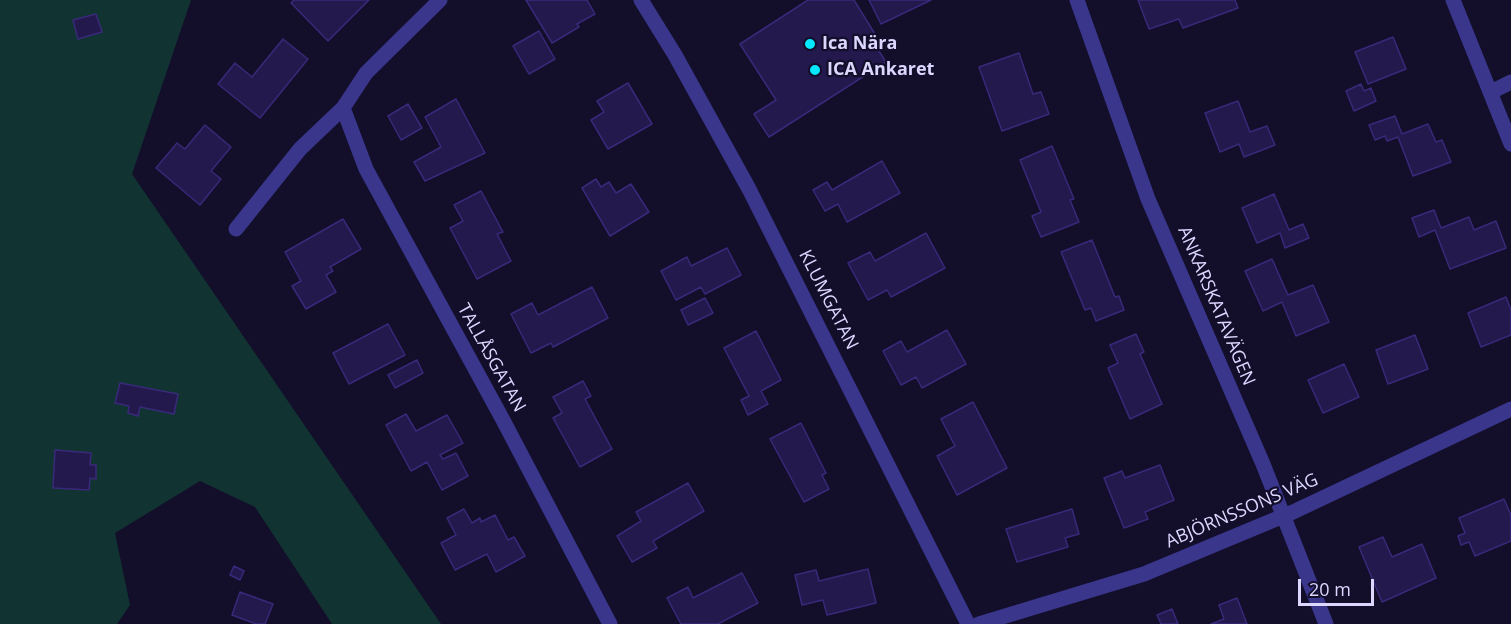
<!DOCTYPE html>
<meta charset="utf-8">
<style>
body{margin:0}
#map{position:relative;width:1511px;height:624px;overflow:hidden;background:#130e2a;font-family:"Open Sans",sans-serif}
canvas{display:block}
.scale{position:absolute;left:1298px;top:579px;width:76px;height:27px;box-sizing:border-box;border:3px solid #dbd7ff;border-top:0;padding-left:8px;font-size:18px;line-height:21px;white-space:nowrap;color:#dbd7ff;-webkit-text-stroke:4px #130e2a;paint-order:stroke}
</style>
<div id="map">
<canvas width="1511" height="624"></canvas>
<div class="scale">20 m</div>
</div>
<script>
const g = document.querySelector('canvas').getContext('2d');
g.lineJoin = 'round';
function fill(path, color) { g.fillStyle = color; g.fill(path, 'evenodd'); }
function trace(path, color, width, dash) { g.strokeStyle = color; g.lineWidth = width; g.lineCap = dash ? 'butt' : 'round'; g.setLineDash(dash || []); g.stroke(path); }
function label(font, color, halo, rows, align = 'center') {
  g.font = font + ' "Open Sans",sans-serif'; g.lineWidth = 4.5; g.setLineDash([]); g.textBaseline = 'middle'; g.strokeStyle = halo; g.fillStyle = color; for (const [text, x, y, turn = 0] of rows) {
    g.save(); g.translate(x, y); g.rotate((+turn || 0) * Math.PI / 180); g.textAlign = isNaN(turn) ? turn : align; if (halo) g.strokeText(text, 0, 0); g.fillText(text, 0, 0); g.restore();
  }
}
const green = new Path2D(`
 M 0,0 L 191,0 L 132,174 L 441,624 L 332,624 L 255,507 L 200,481 L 115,533 L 130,605 L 117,624 L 0,624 Z`);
const building = new Path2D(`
 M 294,0 L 369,0 L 328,41 L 291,3 Z
 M 526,0 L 587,0 L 595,14 L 577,24 L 579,27 L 552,43 Z
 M 808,0 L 854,0 L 875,34 L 870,37 L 886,62 L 769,137 L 754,114 L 776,100 L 740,44 Z
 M 869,0 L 931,0 L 881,24 Z
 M 1138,0 L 1235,0 L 1238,8 L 1183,28 L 1179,19 L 1149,29 Z
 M 96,14 L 102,32 L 78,39 L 73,20 Z
 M 539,31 L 555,59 L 529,74 L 513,46 Z
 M 1393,37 L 1406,69 L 1368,84 L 1355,52 Z
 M 283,39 L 308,59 L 260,118 L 218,84 L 235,63 L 252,77 Z
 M 1019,53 L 1033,94 L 1041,92 L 1049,114 L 1002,131 L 979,67 Z
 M 628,83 L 652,124 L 608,149 L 591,120 L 604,112 L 597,101 Z
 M 1361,84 L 1364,91 L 1371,88 L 1376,101 L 1354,111 L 1346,91 Z
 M 456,99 L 485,153 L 425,181 L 414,162 L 441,147 L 425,117 Z
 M 1238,101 L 1250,132 L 1267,126 L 1275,145 L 1244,157 L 1239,144 L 1220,152 L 1205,113 Z
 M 408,104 L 422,128 L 401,140 L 388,116 Z
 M 1395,116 L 1402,134 L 1428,124 L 1436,142 L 1442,140 L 1451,162 L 1413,176 L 1398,137 L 1387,141 L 1385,136 L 1375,140 L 1369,125 Z
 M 205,125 L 231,147 L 211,171 L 221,179 L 200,205 L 156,168 L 177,143 L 185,149 Z
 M 1052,146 L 1074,199 L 1070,200 L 1079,222 L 1041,237 L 1032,216 L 1041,212 L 1020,160 Z
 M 882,161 L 900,193 L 847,222 L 838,204 L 825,211 L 813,190 L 827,182 L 832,190 Z
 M 596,179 L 601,187 L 609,182 L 616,193 L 631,184 L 649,212 L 610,236 L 582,188 Z
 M 481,191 L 503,232 L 497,234 L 511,261 L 477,279 L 450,228 L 463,221 L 454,205 Z
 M 1274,194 L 1289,230 L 1303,224 L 1309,238 L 1285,248 L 1280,233 L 1257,243 L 1242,208 Z
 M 1434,210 L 1441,228 L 1469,217 L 1474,230 L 1496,221 L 1506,248 L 1450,269 L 1435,230 L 1419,237 L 1412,218 Z
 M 343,219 L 361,249 L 330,267 L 333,271 L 326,275 L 336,292 L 306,309 L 292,286 L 301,281 L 285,252 Z
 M 926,233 L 945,268 L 891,297 L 887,290 L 868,300 L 848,263 L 870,252 L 875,261 Z
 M 1092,240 L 1115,297 L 1119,296 L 1124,310 L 1096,321 L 1091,308 L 1085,310 L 1061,252 Z
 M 727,248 L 741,275 L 705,294 L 701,287 L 676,300 L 661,271 L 687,257 L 691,266 Z
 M 1272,259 L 1288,295 L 1313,285 L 1329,322 L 1296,336 L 1282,302 L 1263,311 L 1245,271 Z
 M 592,287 L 608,318 L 553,347 L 551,343 L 531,353 L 511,314 L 532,303 L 538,315 Z
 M 1506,297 L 1511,310 L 1511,335 L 1481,347 L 1468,313 Z
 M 705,298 L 713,313 L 688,325 L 681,310 Z
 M 388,324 L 405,355 L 349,384 L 333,353 Z
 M 947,330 L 966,364 L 922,388 L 916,377 L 901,385 L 883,351 L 901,341 L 907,352 Z
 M 756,331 L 781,380 L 761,391 L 768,404 L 748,415 L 741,400 L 749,396 L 724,348 Z
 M 1136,334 L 1144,352 L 1140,354 L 1162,404 L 1130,419 L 1108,368 L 1118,363 L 1110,345 Z
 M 1415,335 L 1428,369 L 1388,384 L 1376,350 Z
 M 417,360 L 423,373 L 395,388 L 388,375 Z
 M 1344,364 L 1359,397 L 1323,413 L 1308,380 Z
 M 583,381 L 591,396 L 585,399 L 612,449 L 580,467 L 553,418 L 562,413 L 553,397 Z
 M 120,383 L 178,394 L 174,414 L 140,407 L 138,416 L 128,413 L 129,406 L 115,403 Z
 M 973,402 L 1007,468 L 957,495 L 937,456 L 955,446 L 941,419 Z
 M 406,414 L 416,431 L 447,415 L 463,443 L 440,455 L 443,459 L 456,453 L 468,476 L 442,490 L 427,462 L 411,471 L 386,425 Z
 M 801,423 L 826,473 L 822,475 L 829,489 L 804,502 L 770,439 Z
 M 55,450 L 91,453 L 90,465 L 96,465 L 96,479 L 90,478 L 89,490 L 53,488 Z
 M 1160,465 L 1174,500 L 1145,512 L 1148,519 L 1124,528 L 1104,478 L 1122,471 L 1125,478 Z
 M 688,483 L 704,511 L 653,541 L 657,548 L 632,562 L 617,536 L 641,521 L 636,512 Z
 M 1504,499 L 1511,515 L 1511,541 L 1475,556 L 1469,542 L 1461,545 L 1458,536 L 1465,533 L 1459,518 Z
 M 464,509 L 472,523 L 480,518 L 481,522 L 495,515 L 508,540 L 514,537 L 525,556 L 496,572 L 487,554 L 455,570 L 441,543 L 456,535 L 447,518 Z
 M 1072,509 L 1079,534 L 1065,538 L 1068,547 L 1017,562 L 1006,529 Z
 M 1383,537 L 1392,557 L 1422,544 L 1436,578 L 1382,602 L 1359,547 Z
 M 234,566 L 244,571 L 240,580 L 230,575 Z
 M 868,569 L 876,603 L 827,615 L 823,600 L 802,605 L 795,575 L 816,570 L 819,581 Z
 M 742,573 L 758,603 L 718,624 L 681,624 L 667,598 L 688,587 L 693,598 Z
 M 240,592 L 273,604 L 265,624 L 256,624 L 232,615 Z
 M 1237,598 L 1247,624 L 1211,624 L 1224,619 L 1219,605 Z
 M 1172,609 L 1178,624 L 1161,624 L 1157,615 Z`);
const minor = new Path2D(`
 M 440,0 L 366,73 L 343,108 L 366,169 L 503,420 L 610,624
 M 641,0 L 675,55 L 749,189 L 968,624
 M 1077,0 L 1148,199 L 1263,464 L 1326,624
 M 1453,0 L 1511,144
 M 1491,92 L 1511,82
 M 236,229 L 300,149 L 343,108
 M 979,624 L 1144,574 L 1293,512 L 1511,409`);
const markers = [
 [810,44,6,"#03e7ff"],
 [815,70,6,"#03e7ff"]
];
const poiNames = [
 ["Ica Nära",822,44],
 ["ICA Ankaret",827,70]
];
const streetNames = [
 ["KLUMGATAN",828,300,63],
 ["ANKARSKATAVÄGEN",1216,306,67],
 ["TALLÅSGATAN",491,358,61],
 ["ABJÖRNSSONS VÄG",1242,511,-23]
];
fill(green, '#113433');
fill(building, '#23194c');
trace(building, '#39297a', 1.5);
trace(minor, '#39368c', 15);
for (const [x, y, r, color] of markers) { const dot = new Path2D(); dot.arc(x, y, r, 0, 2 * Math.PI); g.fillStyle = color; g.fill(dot); trace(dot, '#130e2a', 2); }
label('bold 18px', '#dbd7ff', '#130e2a', poiNames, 'left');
label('18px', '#dbd7ff', '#130e2a', streetNames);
</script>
